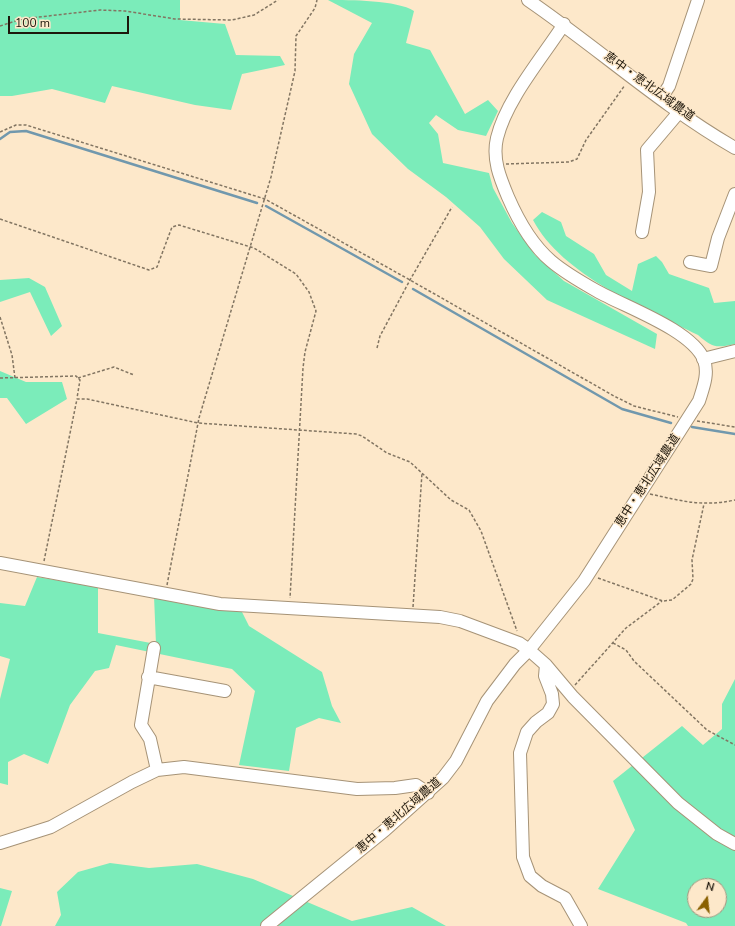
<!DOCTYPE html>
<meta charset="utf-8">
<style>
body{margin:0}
#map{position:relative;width:735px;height:926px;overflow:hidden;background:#fde8ca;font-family:"Nunito Sans",sans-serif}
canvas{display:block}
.north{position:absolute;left:687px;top:878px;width:40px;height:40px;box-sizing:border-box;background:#fde8ca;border:1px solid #a4947e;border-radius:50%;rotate:15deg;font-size:11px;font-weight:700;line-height:16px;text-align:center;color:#1e170c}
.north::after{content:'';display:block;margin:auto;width:14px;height:18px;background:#896000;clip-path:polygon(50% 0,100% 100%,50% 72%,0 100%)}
.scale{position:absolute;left:8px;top:16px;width:121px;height:18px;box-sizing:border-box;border:2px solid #1e170c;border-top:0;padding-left:5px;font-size:12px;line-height:14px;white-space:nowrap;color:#1e170c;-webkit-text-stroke:3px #fde8ca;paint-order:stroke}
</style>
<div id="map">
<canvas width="735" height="926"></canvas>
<div class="north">N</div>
<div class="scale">100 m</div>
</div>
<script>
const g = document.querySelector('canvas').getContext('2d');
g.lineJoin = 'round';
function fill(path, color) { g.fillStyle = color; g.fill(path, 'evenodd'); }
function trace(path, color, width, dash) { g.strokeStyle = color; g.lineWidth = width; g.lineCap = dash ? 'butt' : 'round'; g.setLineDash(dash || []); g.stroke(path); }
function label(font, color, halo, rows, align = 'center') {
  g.font = font + ' "Nunito Sans","Noto Sans JP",sans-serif'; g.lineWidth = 3; g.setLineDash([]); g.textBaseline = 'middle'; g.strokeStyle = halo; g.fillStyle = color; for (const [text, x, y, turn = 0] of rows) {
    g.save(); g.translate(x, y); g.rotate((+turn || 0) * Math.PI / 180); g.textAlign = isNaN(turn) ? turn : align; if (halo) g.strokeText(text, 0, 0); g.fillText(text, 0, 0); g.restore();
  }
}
const green = new Path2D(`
 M 0,0 L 180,0 L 180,20 L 225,24 L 236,55 L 280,56 L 285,65 L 242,74 L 231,110 L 195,105 L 112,86 L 105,103 L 52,89 L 12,96 L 0,96 Z
 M 328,0 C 350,0 397,0 414,11 L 406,43 L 430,50 L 465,114 L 488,100 L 498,111 L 486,136 L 458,130 L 436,115 L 429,123 L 438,134 L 443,163 L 489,173 L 493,188 L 512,223 L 535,255 L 564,281 L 657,334 L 655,349 L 547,300 L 504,259 L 480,227 L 446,197 L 408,169 L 372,134 L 349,84 L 354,54 L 372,23 Z
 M 542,212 L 561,222 L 566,236 L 594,254 L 606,275 L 632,291 L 638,264 L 656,256 L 662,262 L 669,274 L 709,288 L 714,303 L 735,301 L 735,344 C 716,348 713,348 698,335 C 644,308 562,275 533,220 Z
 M 29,278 L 45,287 L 62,326 L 51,336 L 30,292 L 0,302 L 0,280 Z
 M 0,371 L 26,382 L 62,382 L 67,399 L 26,424 L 7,398 L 0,398 Z
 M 37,577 L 98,587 L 98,633 L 156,644 L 154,596 L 241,610 L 249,626 L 322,672 L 332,706 L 341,723 L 319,718 L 296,728 L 289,771 L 239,765 L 255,691 L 232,669 L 116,645 L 109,668 L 95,671 L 70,705 L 48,764 L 24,754 L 8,762 L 8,785 L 0,783 L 0,699 L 10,659 L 0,656 L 0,603 L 25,606 Z
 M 735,679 L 735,926 L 688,926 L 686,923 L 598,889 L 635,830 L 613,781 L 682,726 L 703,745 L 722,729 L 722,704 ZM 695,886 L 719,886 L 719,910 L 695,910 Z
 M 110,863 L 149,868 L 197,864 L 253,879 L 352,921 L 412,907 L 446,926 L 55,926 L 61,915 L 57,892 L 78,872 Z
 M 0,888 L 12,891 L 1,926 L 0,926 Z`);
const stream = new Path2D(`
 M 0,139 L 10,132 L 26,131 L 257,203
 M 266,206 L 402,282
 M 413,289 L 622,409 L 671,423
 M 692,427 L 735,434`);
const path = new Path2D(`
 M 0,26 L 22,19 L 100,10 L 125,11 L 175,19 L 232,20 L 254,15 L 278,0
 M 0,132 L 16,125 L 26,125 L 265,199 L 410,280 L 614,396 L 634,406 L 678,417
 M 506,164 L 569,162 L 577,159 L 586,140 L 625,85
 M 0,219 L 149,270 L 157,267 L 172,227 L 179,225 L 254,248 L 296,274 L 309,292 L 316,311 L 305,352 L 303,368 L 290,598
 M 0,317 L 12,355 L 15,378
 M 377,348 L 380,336 L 410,280 L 452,207
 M 0,378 L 76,376 L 80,380 L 77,398
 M 78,378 L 114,367 L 134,375
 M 697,421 L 735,427
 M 650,494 C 682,501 702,507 735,500
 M 44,561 L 77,399 L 87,399 L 198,423 L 356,434 L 362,436 L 387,453 L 410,462 L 451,500 L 469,510 L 481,531 L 517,631
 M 598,578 L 663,601 L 672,600 L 691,584 L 693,579 L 692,560 L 704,504
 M 167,585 L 199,418 L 271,177 L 295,71 L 296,36 L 315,8 L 317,0
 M 413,607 L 422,473
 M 613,643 L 626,650 L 634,661 L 707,730 L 735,745
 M 575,685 L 626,628 L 662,601`);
const minor = new Path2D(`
 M 528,0 C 598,48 662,106 735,148
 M 661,98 L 669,86 L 698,0
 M 642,232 L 649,192 L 647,150 L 680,111
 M 690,262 L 711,266 L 718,238 L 735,194
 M 703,359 L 735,351
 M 0,563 L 220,604 L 440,617 L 460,621 L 519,643 L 529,650 L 546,665 L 573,697 L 678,803 L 717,834 L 735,844
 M 154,648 L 141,725 L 150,739 L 157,770
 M 546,665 L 545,676 L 552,694 L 553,704 L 548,713 L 536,722 L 527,732 L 520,753 L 523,857 L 530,876 L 542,886 L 565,898 L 581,926
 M 148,677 L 225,691
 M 0,843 L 51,827 L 132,782 L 157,770 L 184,767 L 357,789 L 395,788 L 416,785 L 428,793
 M 267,926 L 385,830 L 443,778 L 456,761 L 487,701 L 515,664 L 529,650 L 584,581 L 699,401 C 703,388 709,374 704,360 C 692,330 625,307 597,291 C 581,282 565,273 551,261 C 531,244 518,220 508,197 C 500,178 492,159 497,138 C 506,100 542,58 564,24`);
const streetNames = [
 ["恵中・恵北広域農道",649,87,36],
 ["恵中・恵北広域農道",648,481,-57],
 ["恵中・恵北広域農道",399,816,-41]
];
fill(green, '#7becba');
trace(stream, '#7198ad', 2.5);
trace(minor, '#a69377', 14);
trace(path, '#827562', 1.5, [3, 2]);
trace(minor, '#fff', 12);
label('12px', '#1e170c', '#fde8ca', streetNames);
</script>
